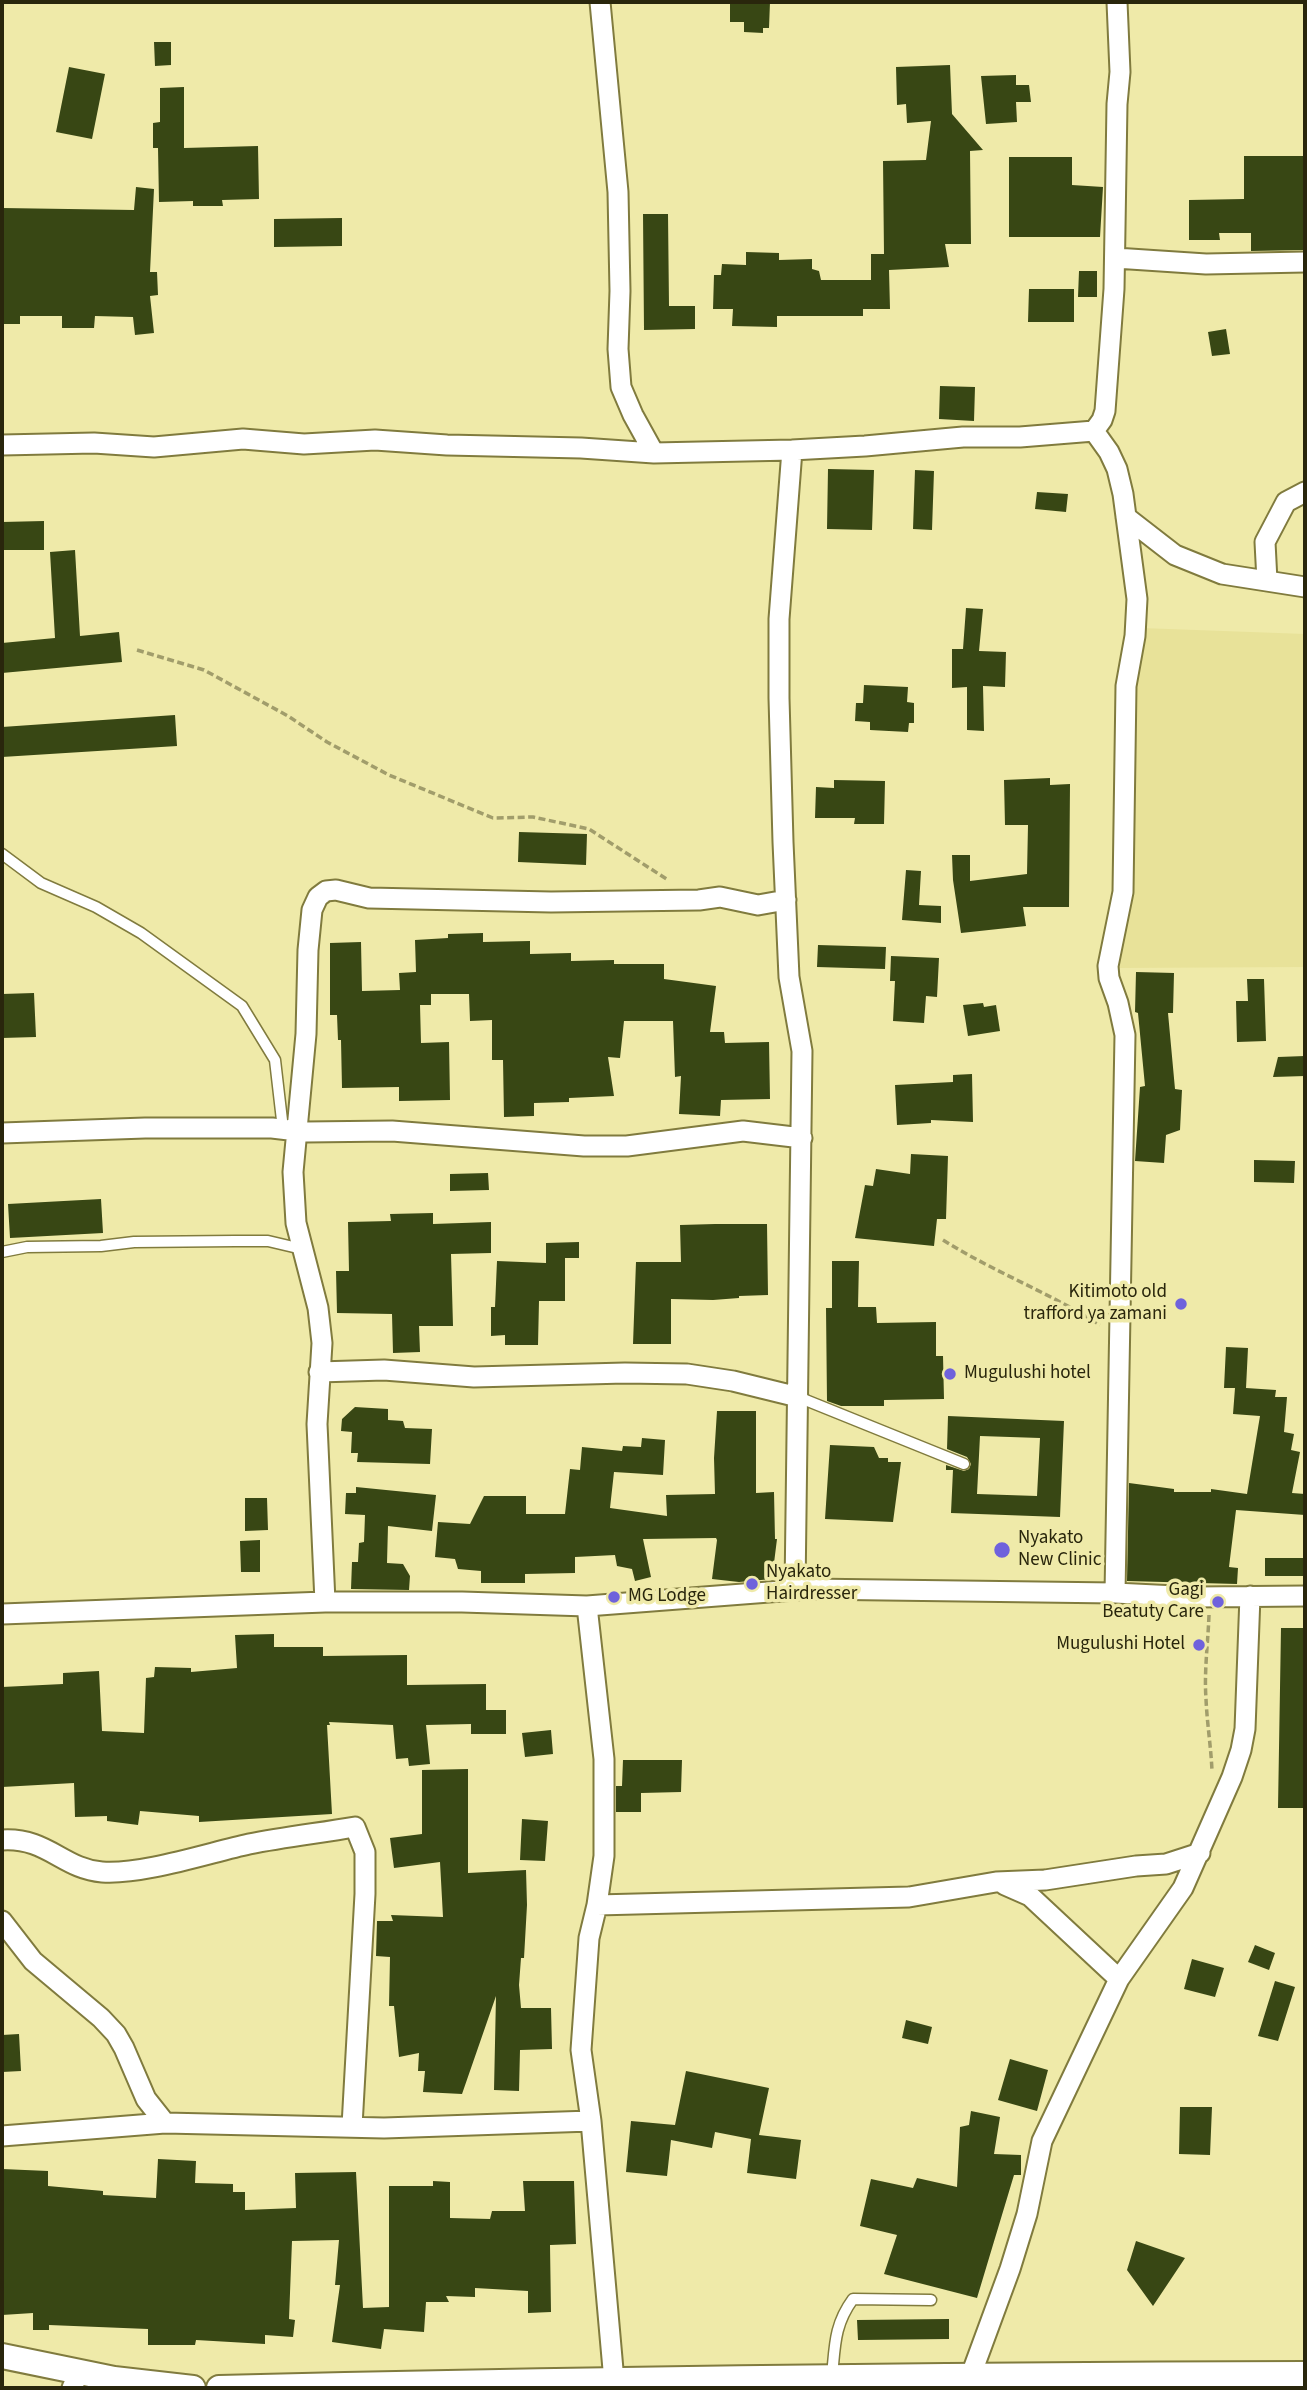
<!DOCTYPE html>
<style>
body{margin:0}
#map{position:relative;width:1307px;height:2390px;overflow:hidden;background:#efeaa9;font-family:"Source Sans 3",sans-serif}
canvas{display:block}
.frame{position:absolute;inset:0;border:4px solid #29260c;pointer-events:none}
</style>
<div id="map">
<canvas width="1307" height="2390"></canvas>
<div class="frame"></div>
</div>
<script>
const g = document.querySelector('canvas').getContext('2d');
g.lineJoin = 'round';
function fill(path, color) { g.fillStyle = color; g.fill(path, 'evenodd'); }
function trace(path, color, width, dash) { g.strokeStyle = color; g.lineWidth = width; g.lineCap = dash ? 'butt' : 'round'; g.setLineDash(dash || []); g.stroke(path); }
function label(font, color, halo, rows, align = 'center') {
  g.font = font + ' "Source Sans 3",sans-serif'; g.lineWidth = 7; g.setLineDash([]); g.textBaseline = 'middle'; g.strokeStyle = halo; g.fillStyle = color; for (const [text, x, y, turn = 0] of rows) {
    g.save(); g.translate(x, y); g.rotate((+turn || 0) * Math.PI / 180); g.textAlign = isNaN(turn) ? turn : align; if (halo) g.strokeText(text, 0, 0); g.fillText(text, 0, 0); g.restore();
  }
}
const built = new Path2D(`
 M 1141,628 L 1305,634 L 1305,967 L 1118,968 Z`);
const building = new Path2D(`
 M 730,2 L 770,2 L 769,28 L 763,28 L 763,33 L 744,32 L 744,22 L 730,22 Z
 M 154,42 L 171,42 L 171,65 L 155,66 Z
 M 950,65 L 952,114 L 983,150 L 970,151 L 971,244 L 945,244 L 949,267 L 889,270 L 890,309 L 863,309 L 863,316 L 777,316 L 777,327 L 732,326 L 733,309 L 713,309 L 714,275 L 721,275 L 722,264 L 746,265 L 746,252 L 779,253 L 779,260 L 812,259 L 812,269 L 819,271 L 821,280 L 871,280 L 871,254 L 884,254 L 883,161 L 926,160 L 931,121 L 907,123 L 906,104 L 897,105 L 896,67 Z
 M 69,67 L 105,74 L 92,139 L 56,132 Z
 M 1016,75 L 1016,85 L 1029,85 L 1031,102 L 1016,102 L 1017,122 L 986,124 L 981,76 Z
 M 184,87 L 184,148 L 258,146 L 259,199 L 222,200 L 223,206 L 193,206 L 193,201 L 159,202 L 158,148 L 153,148 L 153,123 L 160,122 L 160,88 Z
 M 1244,156 L 1305,156 L 1305,250 L 1251,251 L 1251,233 L 1219,233 L 1220,240 L 1189,240 L 1189,200 L 1244,199 Z
 M 1009,157 L 1072,157 L 1072,185 L 1103,187 L 1100,237 L 1009,237 Z
 M 136,187 L 154,189 L 150,272 L 157,272 L 158,295 L 150,296 L 154,333 L 135,335 L 133,317 L 95,316 L 94,328 L 62,328 L 62,316 L 20,316 L 20,324 L 2,324 L 2,208 L 134,210 Z
 M 643,214 L 668,214 L 669,306 L 695,306 L 695,329 L 644,330 Z
 M 342,218 L 342,246 L 274,247 L 274,219 Z
 M 1079,271 L 1097,271 L 1097,297 L 1078,297 Z
 M 1029,289 L 1074,289 L 1074,322 L 1028,322 Z
 M 1226,329 L 1230,354 L 1212,356 L 1208,332 Z
 M 940,386 L 975,387 L 974,421 L 939,419 Z
 M 828,469 L 874,470 L 872,530 L 827,529 Z
 M 915,470 L 934,471 L 932,530 L 913,529 Z
 M 1037,492 L 1068,494 L 1066,512 L 1035,509 Z
 M 44,521 L 44,550 L 2,550 L 2,522 Z
 M 75,550 L 80,636 L 119,632 L 122,662 L 2,673 L 2,643 L 55,638 L 50,552 Z
 M 966,608 L 983,609 L 979,651 L 1006,652 L 1005,687 L 983,686 L 984,731 L 967,730 L 967,687 L 952,688 L 952,649 L 963,649 Z
 M 864,685 L 908,687 L 907,702 L 914,703 L 914,723 L 909,723 L 908,732 L 870,730 L 870,722 L 855,721 L 856,703 L 863,703 Z
 M 175,715 L 177,746 L 2,757 L 2,727 Z
 M 1050,778 L 1050,785 L 1070,784 L 1069,907 L 1023,907 L 1026,926 L 961,933 L 953,880 L 952,855 L 970,855 L 970,881 L 1027,874 L 1028,825 L 1005,825 L 1004,780 Z
 M 834,780 L 885,781 L 884,824 L 854,824 L 855,818 L 815,818 L 816,787 L 834,788 Z
 M 519,832 L 587,834 L 586,865 L 518,862 Z
 M 906,870 L 921,871 L 919,905 L 941,906 L 941,923 L 902,920 Z
 M 483,933 L 483,942 L 530,941 L 530,954 L 571,953 L 571,961 L 614,960 L 614,964 L 664,964 L 664,979 L 716,986 L 710,1032 L 724,1032 L 725,1043 L 769,1042 L 770,1099 L 721,1100 L 720,1116 L 679,1114 L 681,1076 L 675,1077 L 673,1021 L 624,1021 L 620,1058 L 608,1057 L 614,1096 L 569,1098 L 569,1102 L 534,1103 L 534,1116 L 504,1117 L 503,1060 L 492,1060 L 492,1020 L 470,1021 L 469,994 L 431,994 L 431,1005 L 420,1005 L 421,1043 L 449,1042 L 450,1100 L 399,1101 L 399,1087 L 342,1088 L 341,1040 L 338,1040 L 337,1015 L 330,1015 L 330,943 L 361,942 L 362,991 L 400,990 L 399,973 L 416,972 L 415,940 L 448,938 L 448,934 Z
 M 818,945 L 886,947 L 885,969 L 817,967 Z
 M 891,956 L 939,958 L 937,997 L 926,996 L 924,1023 L 893,1021 L 895,981 L 890,981 Z
 M 1136,972 L 1174,973 L 1173,1013 L 1168,1013 L 1175,1089 L 1182,1090 L 1180,1130 L 1166,1135 L 1164,1163 L 1135,1161 L 1140,1087 L 1145,1086 L 1138,1013 L 1135,1012 Z
 M 1247,979 L 1264,979 L 1266,1041 L 1237,1042 L 1236,1001 L 1248,1001 Z
 M 34,993 L 36,1037 L 2,1038 L 2,994 Z
 M 983,1003 L 984,1007 L 996,1005 L 1000,1031 L 968,1036 L 963,1005 Z
 M 1305,1056 L 1305,1076 L 1273,1077 L 1278,1057 Z
 M 972,1074 L 973,1122 L 931,1120 L 931,1123 L 897,1125 L 895,1085 L 953,1082 L 953,1075 Z
 M 911,1154 L 948,1156 L 946,1219 L 937,1219 L 934,1246 L 855,1238 L 865,1185 L 873,1186 L 876,1169 L 910,1174 Z
 M 1254,1160 L 1295,1161 L 1294,1183 L 1254,1182 Z
 M 488,1173 L 489,1190 L 450,1191 L 450,1174 Z
 M 101,1199 L 103,1233 L 10,1238 L 8,1204 Z
 M 433,1213 L 433,1224 L 491,1222 L 491,1253 L 451,1254 L 453,1326 L 419,1326 L 420,1352 L 393,1353 L 392,1314 L 337,1313 L 336,1271 L 349,1271 L 348,1222 L 391,1221 L 390,1214 Z
 M 715,1224 L 767,1224 L 768,1295 L 739,1296 L 739,1298 L 713,1300 L 671,1299 L 671,1344 L 633,1344 L 636,1262 L 681,1262 L 680,1225 Z
 M 579,1242 L 579,1258 L 565,1258 L 565,1301 L 539,1301 L 538,1345 L 505,1345 L 505,1335 L 491,1336 L 491,1307 L 495,1307 L 497,1261 L 546,1263 L 546,1243 Z
 M 832,1261 L 859,1261 L 858,1307 L 876,1307 L 877,1323 L 936,1322 L 936,1356 L 943,1356 L 944,1399 L 884,1400 L 884,1406 L 841,1406 L 827,1401 L 826,1308 L 832,1308 Z
 M 1226,1347 L 1248,1348 L 1246,1388 L 1276,1390 L 1275,1397 L 1287,1397 L 1284,1432 L 1294,1434 L 1291,1450 L 1300,1452 L 1292,1493 L 1305,1494 L 1305,1515 L 1236,1510 L 1229,1567 L 1238,1568 L 1237,1584 L 1127,1581 L 1129,1483 L 1174,1489 L 1174,1492 L 1211,1492 L 1211,1489 L 1247,1494 L 1260,1416 L 1233,1414 L 1235,1388 L 1224,1388 Z
 M 355,1407 L 388,1409 L 388,1420 L 403,1421 L 405,1428 L 432,1429 L 430,1464 L 357,1462 L 358,1453 L 351,1453 L 352,1432 L 341,1431 L 342,1419 Z
 M 717,1411 L 756,1411 L 756,1493 L 774,1492 L 775,1539 L 777,1539 L 772,1579 L 739,1582 L 712,1579 L 717,1540 L 716,1538 L 643,1539 L 651,1577 L 635,1581 L 632,1569 L 617,1566 L 615,1555 L 575,1557 L 575,1573 L 525,1574 L 525,1583 L 481,1583 L 481,1571 L 458,1569 L 455,1559 L 435,1557 L 438,1522 L 470,1524 L 484,1496 L 526,1496 L 526,1514 L 565,1514 L 570,1469 L 580,1470 L 582,1447 L 622,1451 L 623,1446 L 641,1447 L 642,1438 L 665,1440 L 663,1475 L 614,1472 L 610,1508 L 667,1516 L 666,1495 L 715,1494 L 714,1458 Z
 M 948,1416 L 1064,1421 L 1060,1517 L 951,1513 L 953,1470 L 946,1470 L 946,1465 L 964,1471 L 969,1469 L 971,1464 L 967,1457 L 947,1449 ZM 980,1436 L 1040,1438 L 1037,1496 L 977,1494 Z
 M 830,1445 L 874,1447 L 879,1458 L 888,1458 L 888,1462 L 901,1462 L 893,1522 L 825,1519 Z
 M 356,1487 L 436,1495 L 432,1531 L 388,1526 L 387,1563 L 403,1564 L 410,1576 L 409,1590 L 351,1589 L 352,1562 L 358,1562 L 359,1543 L 364,1542 L 365,1515 L 345,1514 L 346,1493 L 356,1493 Z
 M 245,1498 L 267,1498 L 268,1530 L 245,1531 Z
 M 260,1540 L 260,1572 L 241,1572 L 240,1541 Z
 M 1265,1558 L 1305,1558 L 1305,1576 L 1265,1576 Z
 M 1281,1628 L 1305,1628 L 1305,1808 L 1278,1808 Z
 M 274,1634 L 274,1647 L 323,1647 L 323,1656 L 407,1655 L 407,1685 L 486,1684 L 486,1710 L 506,1710 L 506,1734 L 471,1734 L 471,1724 L 426,1725 L 430,1764 L 409,1766 L 408,1758 L 396,1759 L 393,1725 L 329,1722 L 330,1725 L 327,1725 L 332,1814 L 199,1822 L 199,1816 L 140,1811 L 138,1825 L 107,1821 L 107,1816 L 75,1817 L 74,1783 L 2,1787 L 2,1687 L 63,1684 L 63,1673 L 99,1671 L 102,1731 L 144,1733 L 146,1678 L 154,1677 L 155,1667 L 191,1668 L 191,1672 L 237,1668 L 235,1635 Z
 M 551,1730 L 553,1754 L 525,1757 L 522,1733 Z
 M 623,1760 L 682,1760 L 681,1792 L 641,1793 L 641,1812 L 616,1812 L 616,1786 L 622,1786 Z
 M 468,1769 L 468,1873 L 526,1870 L 527,1905 L 524,1958 L 521,1958 L 519,1985 L 521,2008 L 551,2008 L 552,2049 L 520,2050 L 519,2091 L 494,2090 L 496,1996 L 462,2094 L 423,2092 L 425,2071 L 418,2071 L 419,2053 L 399,2057 L 394,2006 L 389,2006 L 390,1957 L 376,1956 L 377,1921 L 393,1921 L 391,1915 L 443,1917 L 440,1862 L 394,1868 L 390,1838 L 422,1834 L 422,1770 Z
 M 522,1819 L 548,1821 L 545,1861 L 520,1860 Z
 M 1255,1945 L 1275,1953 L 1269,1970 L 1248,1962 Z
 M 1192,1959 L 1224,1968 L 1215,1997 L 1184,1989 Z
 M 1275,1981 L 1295,1987 L 1278,2041 L 1258,2036 Z
 M 906,2020 L 932,2027 L 928,2044 L 902,2038 Z
 M 19,2034 L 21,2071 L 2,2072 L 2,2035 Z
 M 1010,2059 L 1048,2070 L 1037,2111 L 998,2100 Z
 M 686,2071 L 769,2088 L 759,2135 L 801,2140 L 796,2179 L 747,2173 L 751,2139 L 715,2132 L 712,2148 L 671,2140 L 667,2176 L 626,2172 L 631,2121 L 675,2125 Z
 M 1180,2107 L 1212,2107 L 1210,2155 L 1179,2154 Z
 M 971,2111 L 1000,2117 L 994,2154 L 1021,2155 L 1021,2175 L 1014,2175 L 977,2298 L 884,2274 L 897,2235 L 860,2226 L 871,2179 L 913,2188 L 917,2178 L 957,2187 L 960,2127 L 969,2125 Z
 M 158,2159 L 196,2161 L 195,2183 L 233,2184 L 233,2192 L 245,2192 L 245,2210 L 296,2208 L 295,2173 L 356,2172 L 363,2308 L 389,2307 L 389,2186 L 433,2186 L 433,2181 L 450,2182 L 450,2218 L 490,2219 L 492,2211 L 525,2211 L 523,2181 L 574,2181 L 576,2244 L 550,2245 L 551,2312 L 528,2313 L 528,2291 L 475,2288 L 475,2297 L 446,2296 L 449,2302 L 426,2302 L 424,2332 L 384,2329 L 381,2349 L 332,2342 L 340,2285 L 335,2285 L 339,2240 L 292,2241 L 289,2319 L 295,2320 L 293,2337 L 265,2335 L 265,2344 L 196,2340 L 195,2345 L 148,2345 L 148,2329 L 49,2325 L 49,2330 L 33,2330 L 33,2313 L 2,2315 L 2,2169 L 48,2171 L 48,2186 L 103,2191 L 103,2195 L 156,2198 Z
 M 1136,2241 L 1185,2258 L 1153,2306 L 1127,2270 Z
 M 949,2319 L 949,2339 L 858,2340 L 857,2320 Z`);
const path = new Path2D(`
 M 137,650 L 204,670 L 288,716 L 327,742 L 389,775 L 493,818 L 533,817 L 589,829 L 668,880
 M 943,1240 C 994,1272 1050,1293 1100,1325
 M 1209,1615 C 1208,1643 1204,1671 1206,1699 C 1207,1723 1211,1747 1212,1771`);
const service = new Path2D(`
 M 2,854 L 41,883 L 96,907 L 141,933 L 242,1006 L 275,1060 L 283,1129
 M 2,1252 L 27,1247 L 101,1246 L 134,1242 L 235,1241 L 268,1241 L 302,1249
 M 798,1397 L 964,1464
 M 832,2376 C 835,2346 834,2325 853,2299 L 931,2300`);
const minor = new Path2D(`
 M 600,2 L 618,192 L 620,291 L 618,349 L 621,387 L 633,415 L 654,453
 M 1115,258 L 1206,264 L 1305,262
 M 1094,431 L 1109,452 L 1117,469 L 1123,494 L 1137,599 L 1135,636 L 1126,686 L 1123,892 L 1108,966 L 1109,978 L 1118,1003 L 1125,1035 L 1115,1593
 M 2,445 L 94,443 L 154,447 L 243,439 L 304,444 L 375,440 L 447,445 L 581,448 L 654,453 L 792,450 L 865,446 L 963,437 L 1020,437 L 1094,431 L 1102,420 L 1105,411 L 1114,289 L 1117,104 L 1120,72 L 1117,2
 M 792,450 L 779,619 L 779,698 L 783,842 L 789,977 L 802,1051 L 795,1590
 M 1126,517 L 1175,555 L 1222,574 L 1305,587
 M 1267,581 L 1265,542 L 1286,502 L 1305,492
 M 2,1133 L 145,1128 L 272,1128 L 306,1132 L 392,1131 L 584,1146 L 627,1146 L 743,1131 L 802,1138
 M 319,1372 L 384,1370 L 474,1377 L 625,1373 L 687,1374 L 733,1381 L 798,1397
 M 325,1602 L 317,1424 L 322,1343 L 318,1308 L 296,1223 L 293,1172 L 306,1034 L 308,950 L 312,910 L 318,897 L 326,891 L 336,890 L 369,898 L 551,902 L 699,900 L 720,897 L 758,905 L 786,900
 M 587,1606 L 604,1759 L 604,1856 L 597,1905 L 589,1938 L 581,2050 L 591,2121 L 614,2381
 M 2,1614 L 325,1602 L 462,1602 L 587,1606 L 808,1589 L 1115,1593 L 1196,1597 L 1305,1596
 M 2,1840 C 47,1837 63,1869 102,1872 C 142,1875 208,1853 249,1844 C 284,1837 320,1833 355,1827 L 365,1852 L 365,1894 L 352,2126
 M 1005,1885 L 1030,1896 L 1119,1979
 M 597,1905 L 909,1897 L 996,1882 L 1045,1880 L 1136,1866 L 1166,1864 L 1200,1853
 M 2,1921 L 33,1961 L 101,2018 L 116,2034 L 124,2048 L 146,2099 L 165,2123
 M 2,2136 L 165,2123 L 384,2128 L 591,2121
 M 971,2375 L 1010,2269 L 1027,2214 L 1042,2141 L 1119,1979 L 1183,1888 L 1232,1777 L 1241,1750 L 1245,1729 L 1250,1596
 M 72,2388 L 79,2372`);
const tertiary = new Path2D(`
 M 2,2356 L 114,2379 L 193,2388
 M 219,2388 C 581,2379 943,2375 1305,2374`);
const markers = [
 [1181,1304,7,"#6f62dc"],
 [950,1374,7,"#6f62dc"],
 [1002,1550,9,"#6f62dc"],
 [752,1584,7,"#6f62dc"],
 [614,1597,7,"#6f62dc"],
 [1218,1602,7,"#6f62dc"],
 [1199,1645,7,"#6f62dc"]
];
const poiNames = [
 ["Kitimoto old",1167,1293,"right"],
 ["trafford ya zamani",1167,1315,"right"],
 ["Mugulushi hotel",964,1374],
 ["Nyakato",1018,1539],
 ["New Clinic",1018,1561],
 ["Nyakato",766,1573],
 ["Hairdresser",766,1595],
 ["Gagi",1204,1591,"right"],
 ["Beatuty Care",1204,1613,"right"],
 ["MG Lodge",628,1597],
 ["Mugulushi Hotel",1185,1645,"right"]
];
fill(built, '#e8e299');
fill(building, '#384714');
trace(service, '#807b3e', 13);
trace(minor, '#807b3e', 23);
trace(tertiary, '#807b3e', 28);
trace(path, '#a19d6b', 3.5, [7, 3.5]);
trace(service, '#fff', 10);
trace(minor, '#fff', 19);
trace(tertiary, '#fff', 24);
for (const [x, y, r, color] of markers) { const dot = new Path2D(); dot.arc(x, y, r, 0, 2 * Math.PI); g.fillStyle = color; g.fill(dot); trace(dot, '#efeaa9', 2.5); }
label('19px', '#29260c', '#efeaa9', poiNames, 'left');
</script>
